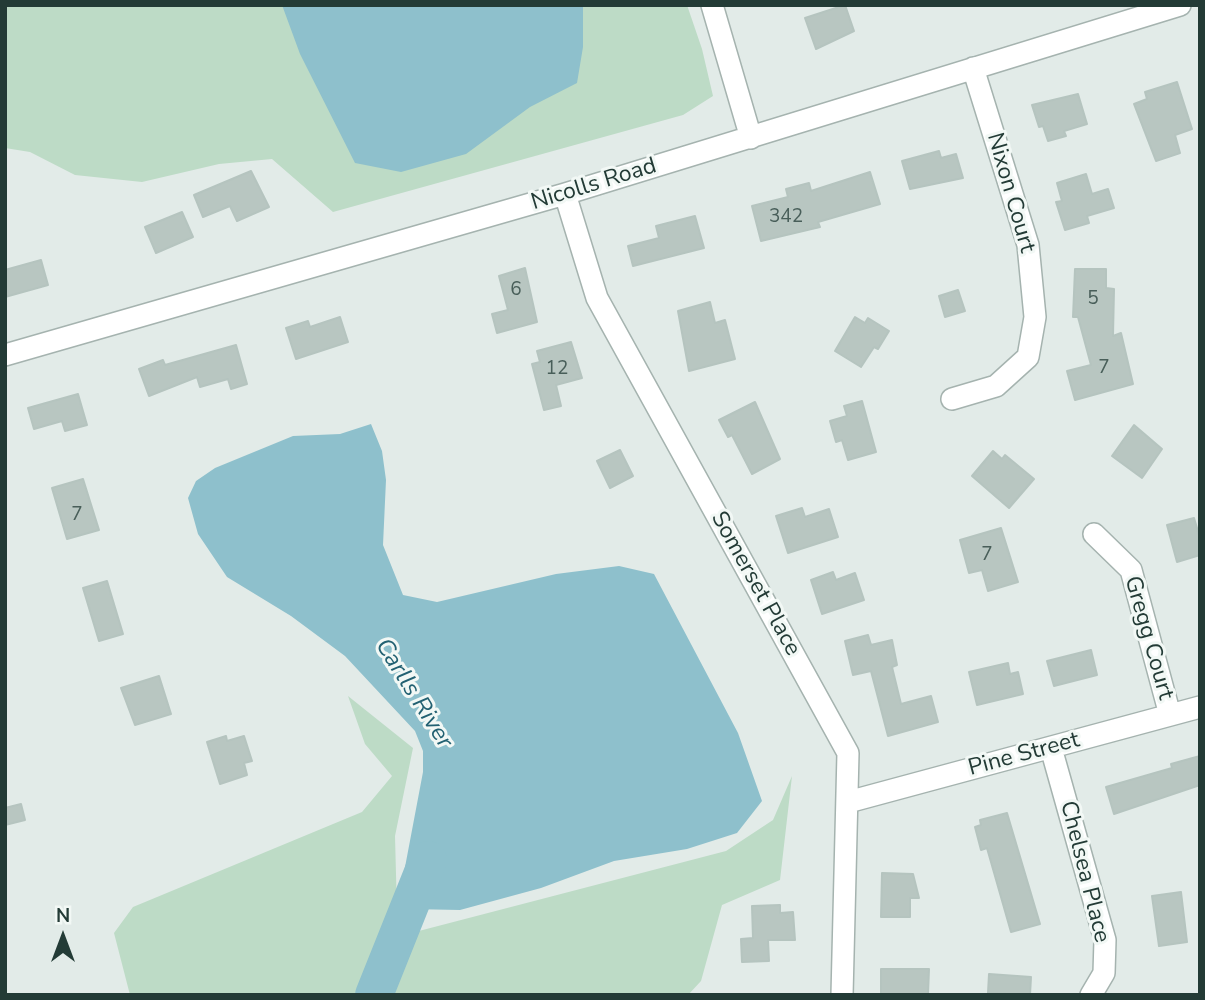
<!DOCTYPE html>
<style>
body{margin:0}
#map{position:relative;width:1205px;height:1000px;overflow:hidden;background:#e2ebe8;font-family:"Nunito Sans",sans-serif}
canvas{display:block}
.frame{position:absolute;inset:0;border:7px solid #233b36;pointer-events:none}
.north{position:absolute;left:28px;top:902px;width:70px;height:70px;-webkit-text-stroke:5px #f2f8f5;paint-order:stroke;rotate:0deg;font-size:19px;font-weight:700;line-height:28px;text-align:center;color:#233b36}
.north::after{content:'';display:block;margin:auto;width:24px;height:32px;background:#233b36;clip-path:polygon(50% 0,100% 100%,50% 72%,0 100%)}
</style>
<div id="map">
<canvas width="1205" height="1000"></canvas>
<div class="frame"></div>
<div class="north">N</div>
</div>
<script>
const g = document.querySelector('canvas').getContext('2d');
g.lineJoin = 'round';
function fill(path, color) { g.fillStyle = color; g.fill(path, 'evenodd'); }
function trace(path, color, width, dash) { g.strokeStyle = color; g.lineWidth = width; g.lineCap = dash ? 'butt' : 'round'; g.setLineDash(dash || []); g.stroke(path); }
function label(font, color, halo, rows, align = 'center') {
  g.font = font + ' "Nunito Sans",sans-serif'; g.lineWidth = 6; g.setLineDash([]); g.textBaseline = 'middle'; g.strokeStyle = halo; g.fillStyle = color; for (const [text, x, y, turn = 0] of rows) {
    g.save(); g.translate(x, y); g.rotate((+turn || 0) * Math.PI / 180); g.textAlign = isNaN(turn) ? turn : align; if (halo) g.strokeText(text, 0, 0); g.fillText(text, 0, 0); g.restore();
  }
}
const green = new Path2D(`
 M 5,5 L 687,5 L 702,49 L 713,96 L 683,115 L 333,212 L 272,159 L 219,164 L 142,182 L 75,175 L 30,152 L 5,148 Z
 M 348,696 L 413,748 L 395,836 L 397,912 L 389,931 L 415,932 L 726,851 L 773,820 L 792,776 L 780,880 L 722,905 L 701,981 L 688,995 L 130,995 L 114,933 L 133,907 L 362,812 L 392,776 L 365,744 Z`);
const water = new Path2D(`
 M 282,5 L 583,5 L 583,47 L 577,83 L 530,107 L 466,154 L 401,172 L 355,163 L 300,54 Z
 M 371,424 L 382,451 L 386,480 L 383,545 L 403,595 L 437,602 L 556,574 L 619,566 L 654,574 L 738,733 L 762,801 L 737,833 L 687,849 L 614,861 L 541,888 L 460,910 L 409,909 L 402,883 L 423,772 L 423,751 L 415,731 L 345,656 L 291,616 L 227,577 L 198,534 L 188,498 L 196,481 L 215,468 L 293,436 L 340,434 Z`);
const river = new Path2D(`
 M 374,995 L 428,860`);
const building = new Path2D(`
 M 845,5 L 854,31 L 816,49 L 805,18 Z
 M 1177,82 L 1192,129 L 1175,135 L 1180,153 L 1156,161 L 1134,104 L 1147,99 L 1145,92 Z
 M 1078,94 L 1087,124 L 1064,131 L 1066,136 L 1048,141 L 1043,126 L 1039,127 L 1032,105 Z
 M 939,151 L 941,158 L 956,154 L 963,178 L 910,189 L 902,161 Z
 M 251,171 L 269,207 L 237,221 L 230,206 L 203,217 L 194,195 Z
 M 870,172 L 880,204 L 818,222 L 820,227 L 761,241 L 752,206 L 788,197 L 786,189 L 809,183 L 811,191 Z
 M 1086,174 L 1092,194 L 1108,189 L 1114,208 L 1087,216 L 1089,223 L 1065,230 L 1056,202 L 1062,201 L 1057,183 Z
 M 182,212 L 193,237 L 156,253 L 145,227 Z
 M 695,216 L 704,248 L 633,266 L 628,246 L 659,238 L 656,226 Z
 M 41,260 L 48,285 L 5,297 L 5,270 Z
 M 525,268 L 537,322 L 497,333 L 492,314 L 508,310 L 499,276 Z
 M 1075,269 L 1106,269 L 1106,288 L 1114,289 L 1113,336 L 1121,333 L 1133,384 L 1075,400 L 1067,371 L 1091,365 L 1078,317 L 1073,317 Z
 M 958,290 L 965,311 L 945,317 L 939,296 Z
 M 710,302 L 715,323 L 725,320 L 735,359 L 689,371 L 678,311 Z
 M 340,317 L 348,342 L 296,359 L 286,328 L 308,321 L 310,327 Z
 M 855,317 L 865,323 L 868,318 L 889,331 L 878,349 L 874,347 L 861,367 L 835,351 Z
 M 571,342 L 582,378 L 556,385 L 561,406 L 544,410 L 532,364 L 540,362 L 537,351 Z
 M 236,345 L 247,384 L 231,389 L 228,379 L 200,387 L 197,377 L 149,396 L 139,369 L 163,360 L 165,365 Z
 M 78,394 L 87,425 L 65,431 L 62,421 L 34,429 L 28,408 Z
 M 862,401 L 876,452 L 848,460 L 842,440 L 836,442 L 830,421 L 847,416 L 844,406 Z
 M 755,402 L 780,459 L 752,474 L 732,435 L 728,437 L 719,420 Z
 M 1134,425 L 1162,449 L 1142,478 L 1112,456 Z
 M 620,450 L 633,476 L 610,488 L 597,461 Z
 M 993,451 L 1002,459 L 1005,455 L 1034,479 L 1009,508 L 972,476 Z
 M 83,479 L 99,530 L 67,539 L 52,488 Z
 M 802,508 L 805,517 L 829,509 L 838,537 L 788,553 L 776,516 Z
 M 1194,518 L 1200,538 L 1200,555 L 1177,562 L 1167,525 Z
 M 1001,528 L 1018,582 L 988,591 L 982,570 L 969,573 L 960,540 Z
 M 833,572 L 836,580 L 855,573 L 864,600 L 822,614 L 811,580 Z
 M 107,581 L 123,634 L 99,641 L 83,588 Z
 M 868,635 L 871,645 L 892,640 L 897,665 L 892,667 L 901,704 L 931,696 L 938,722 L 888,736 L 871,671 L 853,675 L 845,641 Z
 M 1091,650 L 1097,675 L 1054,686 L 1047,661 Z
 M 1008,663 L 1010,674 L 1018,672 L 1023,694 L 977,705 L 969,672 Z
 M 159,676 L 171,714 L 135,725 L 121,688 Z
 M 226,736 L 227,741 L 244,736 L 252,761 L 244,763 L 247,775 L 220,784 L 207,742 Z
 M 1200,756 L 1200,785 L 1114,814 L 1106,787 L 1172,768 L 1171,764 Z
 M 21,804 L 25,820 L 5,825 L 5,808 Z
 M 1007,813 L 1040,924 L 1011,932 L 987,848 L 981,850 L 975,827 L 981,825 L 980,820 Z
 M 882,873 L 913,874 L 919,898 L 910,898 L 910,917 L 881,917 Z
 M 1181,892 L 1187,942 L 1159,946 L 1152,896 Z
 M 780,905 L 780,913 L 793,912 L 795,940 L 768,940 L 769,961 L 742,962 L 741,939 L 753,938 L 752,906 Z
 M 881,969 L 929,969 L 928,994 L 881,995 Z
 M 989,974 L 1031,977 L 1030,995 L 988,993 Z`);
const minor = new Path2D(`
 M 712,5 L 751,138
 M 565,194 L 597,298 L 848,753 L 842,995
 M 5,355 L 565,194 L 1180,5
 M 952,399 L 996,386 L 1028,357 L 1035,317 L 1028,245 L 973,68
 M 1094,534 L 1131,570 L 1170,715
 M 1051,748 L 1105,940 L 1104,973 L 1091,995
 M 848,802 L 1200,707`);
const numberNames = [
 ["342",786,217],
 ["6",516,290],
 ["5",1093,299],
 ["7",1104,368],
 ["12",557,369],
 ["7",77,515],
 ["7",987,555]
];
const streetNames = [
 ["Nicolls Road",594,185,-17],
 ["Nixon Court",1010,193,74],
 ["Somerset Place",755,584,61],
 ["Gregg Court",1148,638,74],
 ["Pine Street",1024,755,-15],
 ["Chelsea Place",1084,872,76]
];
const waterNames = [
 ["Carlls River",413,694,58]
];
fill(green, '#bddbc6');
fill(water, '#8ec0cc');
trace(river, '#8ec0cc', 38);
fill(building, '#b8c6c1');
trace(building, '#b5c4bf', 2);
trace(minor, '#a5b3af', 24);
trace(minor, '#fff', 21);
label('19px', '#485e59', null, numberNames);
label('23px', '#233b36', '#f2f8f5', streetNames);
label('italic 24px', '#226172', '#f2f8f5', waterNames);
</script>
